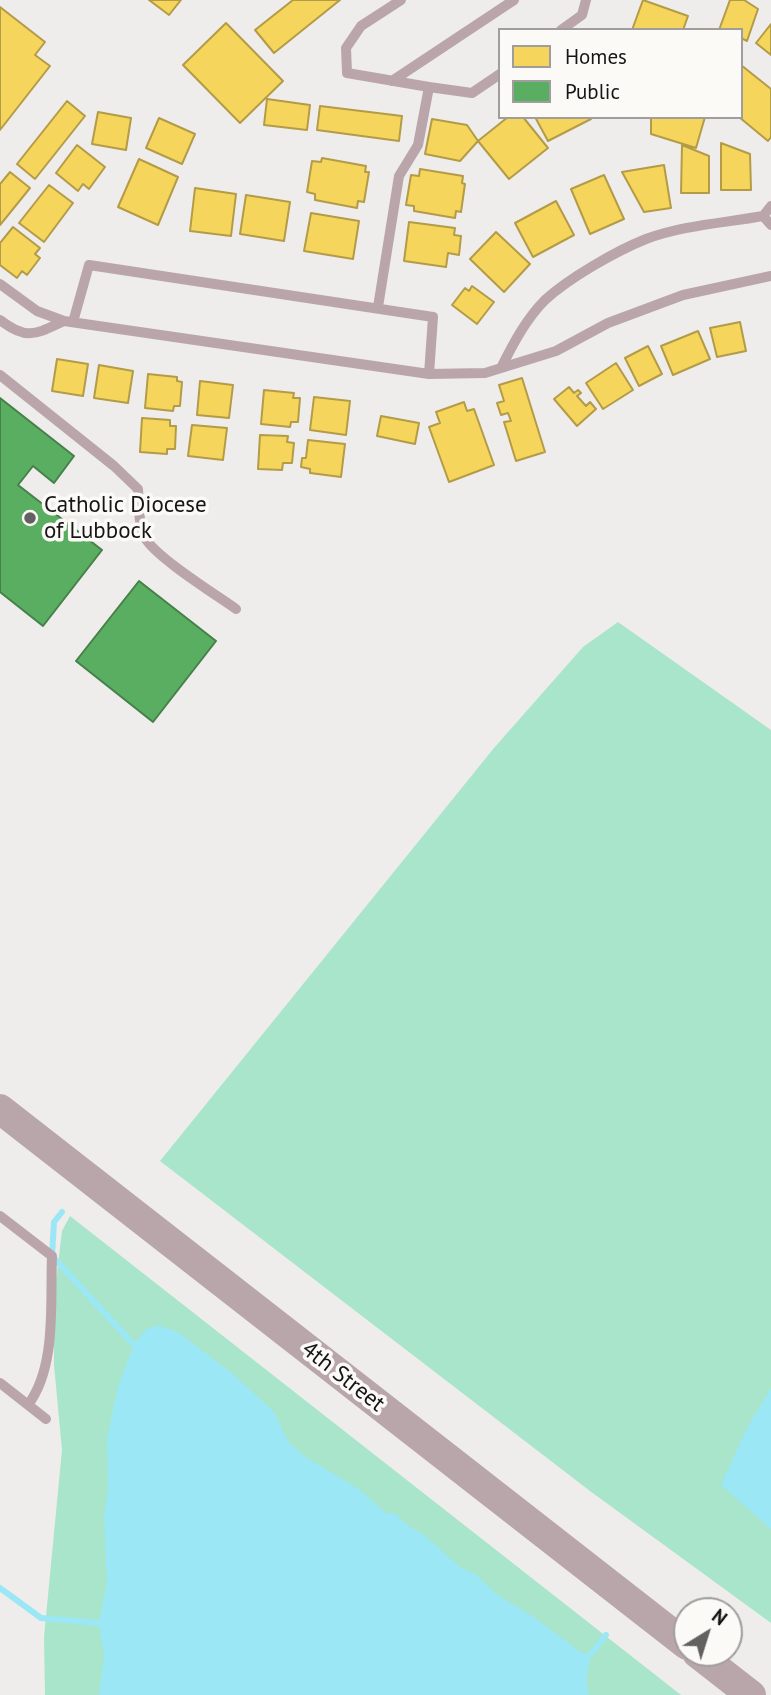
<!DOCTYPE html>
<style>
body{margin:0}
#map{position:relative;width:771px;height:1695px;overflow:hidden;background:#eeedeb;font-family:"PT Sans",sans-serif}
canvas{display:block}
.legend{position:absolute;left:498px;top:28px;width:245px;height:91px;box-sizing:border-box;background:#fcfaf7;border:2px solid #a09e9d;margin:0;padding:9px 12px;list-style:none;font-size:21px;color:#161515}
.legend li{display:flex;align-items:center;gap:14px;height:35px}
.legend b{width:35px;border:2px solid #a09e9d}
.north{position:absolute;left:673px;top:1597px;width:70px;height:70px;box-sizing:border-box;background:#fcfaf7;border:2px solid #a09e9d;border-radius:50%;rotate:38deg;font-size:19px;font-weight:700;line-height:28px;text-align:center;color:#161515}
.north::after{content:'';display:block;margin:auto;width:24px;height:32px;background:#626160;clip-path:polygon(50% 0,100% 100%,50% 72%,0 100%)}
</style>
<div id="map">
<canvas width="771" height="1695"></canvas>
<ul class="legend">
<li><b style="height:19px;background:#f6d55c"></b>Homes</li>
<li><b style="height:19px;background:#5aae61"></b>Public</li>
</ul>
<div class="north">N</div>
</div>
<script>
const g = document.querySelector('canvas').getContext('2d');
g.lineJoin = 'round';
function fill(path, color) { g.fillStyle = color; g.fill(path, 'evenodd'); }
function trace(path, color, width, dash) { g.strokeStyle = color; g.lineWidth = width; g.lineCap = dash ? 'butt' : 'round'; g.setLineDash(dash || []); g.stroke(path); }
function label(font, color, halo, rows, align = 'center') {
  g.font = font + ' "PT Sans",sans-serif'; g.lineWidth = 7; g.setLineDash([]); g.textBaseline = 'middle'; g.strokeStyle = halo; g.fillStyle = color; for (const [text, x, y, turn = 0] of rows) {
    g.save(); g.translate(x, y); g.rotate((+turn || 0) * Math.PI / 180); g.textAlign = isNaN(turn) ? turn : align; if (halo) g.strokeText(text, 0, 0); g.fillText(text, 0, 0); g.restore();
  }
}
const green = new Path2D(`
 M 618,622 L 771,730 L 771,1623 L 590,1491 L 160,1161 L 494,748 L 583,647 Z
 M 70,1216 L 681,1695 L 45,1695 L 44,1637 L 62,1450 L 54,1365 L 54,1297 L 62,1231 Z`);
const water = new Path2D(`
 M 159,1325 L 179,1333 L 232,1373 L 274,1412 L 288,1441 L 304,1456 L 359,1489 L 387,1514 L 395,1513 L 407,1525 L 424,1535 L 460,1567 L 477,1575 L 496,1594 L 534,1617 L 582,1653 L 591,1654 L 586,1680 L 589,1695 L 99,1695 L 104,1656 L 99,1623 L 107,1582 L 104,1517 L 108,1490 L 107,1439 L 118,1386 L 134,1345 L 145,1330 Z
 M 771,1388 L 771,1529 L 721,1485 L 747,1428 Z`);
const homes = new Path2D(`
 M 149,0 L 181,0 L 169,15 Z
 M 293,0 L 340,0 L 274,53 L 255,30 Z
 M 643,0 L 688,16 L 683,30 L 632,30 Z
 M 730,0 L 744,0 L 758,9 L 747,41 L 741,38 L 741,30 L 719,30 Z
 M 0,7 L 45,42 L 35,55 L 50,66 L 0,130 Z
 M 226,23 L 283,81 L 240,123 L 183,65 Z
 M 771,24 L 771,55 L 756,43 Z
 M 741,65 L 771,89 L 771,137 L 768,141 L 739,117 L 741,117 Z
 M 267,99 L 310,105 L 307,130 L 264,125 Z
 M 67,101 L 85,116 L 35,179 L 17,164 Z
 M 320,106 L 402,116 L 399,141 L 317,130 Z
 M 98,112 L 131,118 L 126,150 L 92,144 Z
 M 508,117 L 523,117 L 548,148 L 509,179 L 478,141 Z
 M 535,117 L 590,117 L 591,119 L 548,141 Z
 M 651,117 L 705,117 L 696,148 L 651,134 Z
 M 159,118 L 195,134 L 182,164 L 146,148 Z
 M 432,119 L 467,125 L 478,141 L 460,161 L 425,154 Z
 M 721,143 L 750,154 L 751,190 L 721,190 Z
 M 77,145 L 105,167 L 89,189 L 83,184 L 78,191 L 56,173 Z
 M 682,145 L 709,156 L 709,193 L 681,193 Z
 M 322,158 L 366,166 L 365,172 L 369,172 L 364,202 L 358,201 L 357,208 L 315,200 L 315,194 L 307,192 L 312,161 L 321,162 Z
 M 139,159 L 178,177 L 158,225 L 118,207 Z
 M 664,165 L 671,208 L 644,212 L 622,172 Z
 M 420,169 L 463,176 L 462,183 L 465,184 L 461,212 L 456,211 L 455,218 L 414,211 L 414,206 L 406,205 L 411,175 L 419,176 Z
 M 10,172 L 30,188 L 0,225 L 0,184 Z
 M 604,175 L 624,219 L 590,234 L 571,189 Z
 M 49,185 L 73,203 L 44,242 L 19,223 Z
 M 195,188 L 236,194 L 231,236 L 190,231 Z
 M 246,195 L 290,202 L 284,241 L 240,234 Z
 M 556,201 L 574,235 L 533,257 L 515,223 Z
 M 311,213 L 359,221 L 353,259 L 304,251 Z
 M 409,222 L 455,228 L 454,235 L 461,236 L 459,255 L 448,253 L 446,267 L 404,261 Z
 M 13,227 L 40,248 L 35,254 L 40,258 L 27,275 L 22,271 L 17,278 L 0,265 L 0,243 Z
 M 496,232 L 530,264 L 504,292 L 470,259 Z
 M 472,286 L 494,302 L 477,324 L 452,305 L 465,288 L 469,291 Z
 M 740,322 L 746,351 L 717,357 L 710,328 Z
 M 698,331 L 710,359 L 673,375 L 661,346 Z
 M 648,346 L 662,374 L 639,386 L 625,358 Z
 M 57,359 L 88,364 L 83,396 L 52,391 Z
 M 616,363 L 633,390 L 603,409 L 586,383 Z
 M 99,365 L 133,371 L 128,403 L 94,398 Z
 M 148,374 L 177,377 L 177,381 L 182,382 L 180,406 L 174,406 L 173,411 L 145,408 Z
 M 522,378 L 545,452 L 516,461 L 504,422 L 511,421 L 508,413 L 501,415 L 497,403 L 504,401 L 499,385 Z
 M 200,381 L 233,385 L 229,418 L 197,415 Z
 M 569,387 L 574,393 L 578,390 L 581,393 L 577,396 L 586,406 L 590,402 L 596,409 L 577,426 L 554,399 Z
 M 264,390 L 294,393 L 293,398 L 300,398 L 298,422 L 291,422 L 290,427 L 261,424 Z
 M 314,397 L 350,401 L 346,435 L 310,430 Z
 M 464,402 L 467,411 L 474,409 L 494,465 L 449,482 L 429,427 L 440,423 L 436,412 Z
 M 381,416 L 419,423 L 415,444 L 377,436 Z
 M 142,418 L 170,420 L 170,426 L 176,426 L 175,449 L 167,449 L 167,454 L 140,452 Z
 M 192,425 L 227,428 L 223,460 L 188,456 Z
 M 260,435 L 288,436 L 287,442 L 294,443 L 292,463 L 283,463 L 282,470 L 258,469 Z
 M 308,440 L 345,444 L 341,477 L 310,473 L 310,469 L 301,467 L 302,458 L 306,458 Z`);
const public = new Path2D(`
 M 0,398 L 74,456 L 54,483 L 33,466 L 18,485 L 102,550 L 43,626 L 0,592 Z
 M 139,581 L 216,641 L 153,722 L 76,661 Z`);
const stream = new Path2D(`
 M 62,1212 L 54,1222 L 52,1256 L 134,1345
 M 0,1588 L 41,1618 L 99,1623
 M 591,1654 L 606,1635`);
const service = new Path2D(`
 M 401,0 L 361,26 L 346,48 L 347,73 L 429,87
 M 561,30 L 582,15 L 586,0
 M 392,81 L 514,0
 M 763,216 L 771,225
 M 0,284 L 37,311 L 64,321 L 429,374 L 485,373 L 556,351 L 608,323 L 683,295 L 771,276
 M 378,307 L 399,176 L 418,145 L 429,87 L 472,93 L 500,74
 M 0,320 C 27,341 36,334 64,321
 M 73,322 L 89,265 L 433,317 L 429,374
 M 501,368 C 513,344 526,319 545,300 C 569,278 616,251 646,239 C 684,225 724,223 763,216 L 771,206
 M 0,375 L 114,466 L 138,489 C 139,503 138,525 145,538 C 157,558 215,594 236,609
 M 0,1216 L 52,1256 C 50,1303 57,1366 28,1405
 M 0,1383 L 46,1419`);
const primary = new Path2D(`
 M 0,1109 L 687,1645
 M 697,1653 L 751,1695`);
const markers = [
 [30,518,7,"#626160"]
];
const poiNames = [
 ["Catholic Diocese",44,505],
 ["of Lubbock",44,531]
];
const streetNames = [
 ["4th Street",343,1377,38]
];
fill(green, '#a8e5cb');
fill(water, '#9be7f5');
fill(homes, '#f6d55c');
trace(homes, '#b39b47', 2);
fill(public, '#5aae61');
trace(public, '#46804a', 2);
trace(stream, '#9be7f5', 6);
trace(service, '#baa6aa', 10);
trace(primary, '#b9a6aa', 30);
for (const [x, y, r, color] of markers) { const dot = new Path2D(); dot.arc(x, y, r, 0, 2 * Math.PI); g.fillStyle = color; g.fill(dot); trace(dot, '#fcfaf7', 2.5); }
label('23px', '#161515', '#fcfaf7', poiNames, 'left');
label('23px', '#161515', '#fcfaf7', streetNames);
</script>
